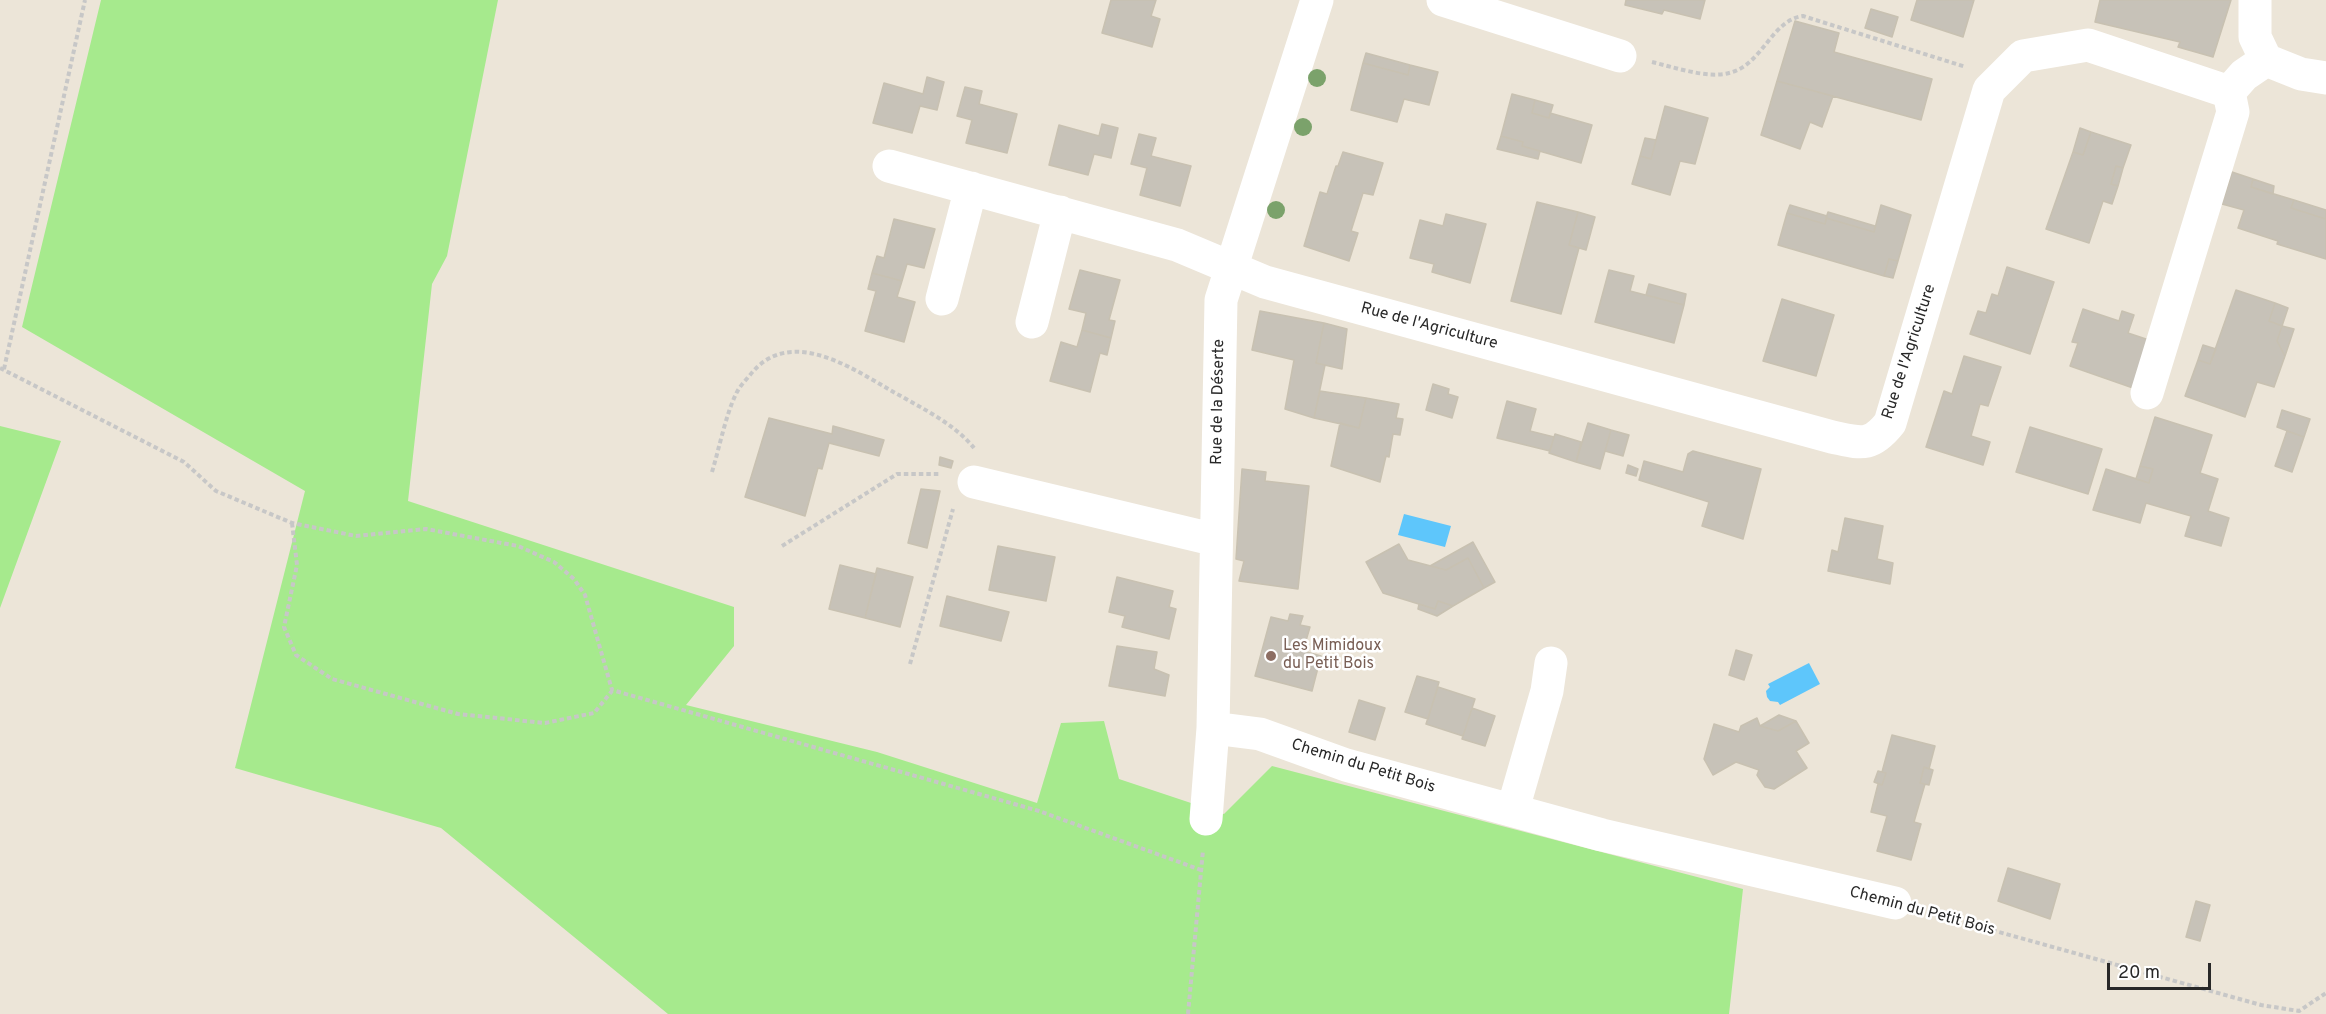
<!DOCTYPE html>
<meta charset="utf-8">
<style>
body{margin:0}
#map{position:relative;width:2326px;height:1014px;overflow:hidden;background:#ece5d8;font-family:Overpass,sans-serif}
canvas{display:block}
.scale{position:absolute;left:2107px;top:963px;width:104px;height:27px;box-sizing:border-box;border:3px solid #282828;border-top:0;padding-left:8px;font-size:18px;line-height:21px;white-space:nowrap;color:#282828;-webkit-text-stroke:4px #fff;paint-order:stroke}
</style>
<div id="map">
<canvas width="2326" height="1014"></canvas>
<div class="scale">20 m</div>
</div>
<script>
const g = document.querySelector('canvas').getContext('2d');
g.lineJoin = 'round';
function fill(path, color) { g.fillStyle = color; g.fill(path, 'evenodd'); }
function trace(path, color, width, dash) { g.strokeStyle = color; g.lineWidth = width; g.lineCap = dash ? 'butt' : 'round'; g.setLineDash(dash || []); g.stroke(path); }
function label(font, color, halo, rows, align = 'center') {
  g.font = font + ' Overpass,sans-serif'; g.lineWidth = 5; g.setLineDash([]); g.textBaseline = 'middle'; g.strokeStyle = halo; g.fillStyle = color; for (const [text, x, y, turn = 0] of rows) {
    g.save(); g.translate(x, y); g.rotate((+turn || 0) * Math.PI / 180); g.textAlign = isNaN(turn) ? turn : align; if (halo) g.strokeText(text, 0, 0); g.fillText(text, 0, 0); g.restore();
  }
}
const green = new Path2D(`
 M 101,0 L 498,0 L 447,256 L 432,284 L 408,501 L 734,607 L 734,646 L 686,705 L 877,752 L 1037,803 L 1061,723 L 1104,721 L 1119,779 L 1224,814 L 1272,766 L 1743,889 L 1729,1014 L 668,1014 L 441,828 L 235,768 L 305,491 L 22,327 Z
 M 0,426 L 61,441 L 0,608 Z`);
const water = new Path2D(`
 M 1404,514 L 1451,526 L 1445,547 L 1398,535 Z
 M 1809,663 L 1820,684 L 1780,705 L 1778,702 L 1770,701 L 1767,697 L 1766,691 L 1770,687 L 1768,684 Z`);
const building = new Path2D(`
 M 1111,0 L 1156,0 L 1151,16 L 1160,19 L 1152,47 L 1102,33 Z
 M 1626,0 L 1705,0 L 1700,19 L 1664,10 L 1662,14 L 1625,5 Z
 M 1917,0 L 1974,0 L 1963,37 L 1911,20 Z
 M 2100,0 L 2231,0 L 2213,57 L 2178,47 L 2180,42 L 2095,22 Z
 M 1871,9 L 1898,17 L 1892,37 L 1865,28 Z
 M 1795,21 L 1839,33 L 1834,52 L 1932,79 L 1921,120 L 1777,81 Z
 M 1366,53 L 1410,65 L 1408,75 L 1363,63 Z
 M 1363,63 L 1408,75 L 1410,65 L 1438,72 L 1429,105 L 1404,99 L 1397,122 L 1351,110 Z
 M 927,77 L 944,82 L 937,110 L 920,106 L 912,133 L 873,123 L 884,83 L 923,94 Z
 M 1777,81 L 1833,96 L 1822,127 L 1810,122 L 1800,149 L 1761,135 Z
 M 965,87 L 982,91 L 979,104 L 1017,114 L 1007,153 L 966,143 L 972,120 L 957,116 Z
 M 1512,94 L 1535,100 L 1532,113 L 1549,118 L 1550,113 L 1592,125 L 1581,163 L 1522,146 L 1523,142 L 1501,136 Z
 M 1535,100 L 1553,105 L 1549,118 L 1532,113 Z
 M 1665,106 L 1708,118 L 1695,164 L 1680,161 L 1670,195 L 1632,184 L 1640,156 L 1651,159 Z
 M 1102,124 L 1118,128 L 1111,158 L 1094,154 L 1088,175 L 1049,165 L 1059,125 L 1099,136 Z
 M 2080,128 L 2091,132 L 2083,155 L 2073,152 Z
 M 2091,132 L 2131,145 L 2123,168 L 2116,166 L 2111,184 L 2118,186 L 2112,204 L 2103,201 L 2089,243 L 2046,229 L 2073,152 L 2083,155 Z
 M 1139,134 L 1156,138 L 1151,156 L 1191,166 L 1180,206 L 1140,195 L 1147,168 L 1131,164 Z
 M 1501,136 L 1523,142 L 1522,146 L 1540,151 L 1538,159 L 1497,149 Z
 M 1645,138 L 1656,140 L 1651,159 L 1640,156 Z
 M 1343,152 L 1383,163 L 1373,195 L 1363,193 L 1351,231 L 1358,233 L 1349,261 L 1304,246 L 1320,192 L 1327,194 L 1336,166 L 1338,166 Z
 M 2116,166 L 2123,168 L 2118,186 L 2111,184 Z
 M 2232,172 L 2253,179 L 2251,187 L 2294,200 L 2291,208 L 2326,219 L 2326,259 L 2277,244 L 2278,241 L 2238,228 L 2244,210 L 2222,204 Z
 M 2253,179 L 2274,186 L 2273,194 L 2251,187 Z
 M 2294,200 L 2326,210 L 2326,219 L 2291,208 Z
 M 1537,202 L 1578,212 L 1569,245 L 1579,248 L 1561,314 L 1511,301 Z
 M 1790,205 L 1827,216 L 1825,224 L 1787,213 Z
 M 1881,205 L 1911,215 L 1898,261 L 1889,259 L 1884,276 L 1778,245 L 1787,213 L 1825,224 L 1826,218 L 1874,232 Z
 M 1578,212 L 1595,217 L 1586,250 L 1569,245 Z
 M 1828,212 L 1875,226 L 1874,232 L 1826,218 Z
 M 1446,214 L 1486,224 L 1470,283 L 1432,272 L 1434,264 L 1410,258 L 1420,220 L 1443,226 Z
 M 894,219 L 935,229 L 924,268 L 907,264 L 902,281 L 872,273 L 877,256 L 884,258 Z
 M 1889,259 L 1898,261 L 1893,278 L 1884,276 Z
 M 2007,267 L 2054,282 L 2030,354 L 1970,334 L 1978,311 L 1986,313 L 1992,294 L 1998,296 Z
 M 1080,270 L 1120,280 L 1109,320 L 1115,321 L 1111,338 L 1082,330 L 1086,313 L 1069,309 Z
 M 1609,270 L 1634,276 L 1630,291 L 1684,305 L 1674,343 L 1595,322 Z
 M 872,273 L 902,281 L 897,297 L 915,302 L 904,342 L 865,331 L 876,291 L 868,289 Z
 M 1649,284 L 1686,294 L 1684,305 L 1646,295 Z
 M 2236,290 L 2275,303 L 2269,321 L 2282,326 L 2277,341 L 2285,356 L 2274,387 L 2257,382 L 2245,417 L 2185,396 L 2198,360 L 2210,364 Z
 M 1782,299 L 1834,315 L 1816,376 L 1763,361 Z
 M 2275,303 L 2288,308 L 2282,326 L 2269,321 Z
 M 2083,309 L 2119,321 L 2122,311 L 2134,315 L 2128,333 L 2149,340 L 2133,388 L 2070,366 L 2078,343 L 2072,342 Z
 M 1260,311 L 1324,323 L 1316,363 L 1325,365 L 1314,418 L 1285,409 L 1294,360 L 1252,350 Z
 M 1324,323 L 1347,329 L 1342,369 L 1316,363 Z
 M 2282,326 L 2294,329 L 2285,356 L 2277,341 Z
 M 1082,330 L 1111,338 L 1107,355 L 1100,353 L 1090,392 L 1050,381 L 1061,342 L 1077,347 Z
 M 2203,345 L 2216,349 L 2210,364 L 2198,360 Z
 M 1964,356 L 2001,367 L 1988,406 L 1980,404 L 1971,436 L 1990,442 L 1983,465 L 1926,447 L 1944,391 L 1952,394 Z
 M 1433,384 L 1449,389 L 1448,394 L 1458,397 L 1452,418 L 1426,410 Z
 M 1320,391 L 1366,398 L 1359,428 L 1314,418 Z
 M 1366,398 L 1399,404 L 1396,418 L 1403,419 L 1400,435 L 1393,434 L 1389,457 L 1386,456 L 1380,482 L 1331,466 L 1340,423 L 1359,428 Z
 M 1507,401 L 1536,409 L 1530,431 L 1554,437 L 1550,451 L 1497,438 Z
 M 2282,410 L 2310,419 L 2304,437 L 2277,427 Z
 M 2155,417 L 2212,435 L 2200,473 L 2218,479 L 2208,511 L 2229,518 L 2221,546 L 2185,536 L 2191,516 L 2146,503 L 2140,523 L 2093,510 L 2106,469 L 2149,483 L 2153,469 L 2140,466 Z
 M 769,418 L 832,434 L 833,426 L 884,440 L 879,456 L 829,443 L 822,469 L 818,468 L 805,516 L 745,497 Z
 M 1588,423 L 1611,430 L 1600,469 L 1576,462 Z
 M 2030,427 L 2102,449 L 2088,494 L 2016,472 Z
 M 1611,430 L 1629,435 L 1623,456 L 1605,451 Z
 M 2287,431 L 2304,437 L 2292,472 L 2275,466 Z
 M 1555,434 L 1581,442 L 1576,462 L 1549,453 Z
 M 1693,451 L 1761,469 L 1743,539 L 1702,526 L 1709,502 L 1639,480 L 1644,461 L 1683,472 L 1688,454 Z
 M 940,457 L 953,461 L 951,468 L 939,465 Z
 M 1628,465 L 1638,469 L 1636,476 L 1626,473 Z
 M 2140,466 L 2153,469 L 2149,483 L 2136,479 Z
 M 1242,469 L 1266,472 L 1265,481 L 1309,486 L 1298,589 L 1239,581 L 1244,561 L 1236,559 Z
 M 921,489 L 940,491 L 927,548 L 908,543 Z
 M 1845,518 L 1883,526 L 1877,559 L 1893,563 L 1890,584 L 1828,571 L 1832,550 L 1838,552 Z
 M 1473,542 L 1495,582 L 1484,588 L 1468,558 L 1446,570 L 1430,566 Z
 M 1399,544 L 1408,560 L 1446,570 L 1468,558 L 1484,588 L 1453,606 L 1438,601 L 1435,609 L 1383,593 L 1366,562 Z
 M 998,546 L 1055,557 L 1046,601 L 989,590 Z
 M 840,565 L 876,574 L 865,618 L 829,609 Z
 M 877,568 L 913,577 L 900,627 L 865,618 Z
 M 1117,577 L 1173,591 L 1169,607 L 1176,609 L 1169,639 L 1122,627 L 1125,616 L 1109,612 Z
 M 947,596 L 1009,612 L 1001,641 L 940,626 Z
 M 1438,601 L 1453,606 L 1437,616 L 1418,609 L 1419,604 L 1435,609 Z
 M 1290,614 L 1303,616 L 1300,625 L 1310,627 L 1303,651 L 1321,656 L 1312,691 L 1255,676 L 1271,617 L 1288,621 Z
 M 1117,646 L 1157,652 L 1154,669 L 1169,675 L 1165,696 L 1109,686 Z
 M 1736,650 L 1752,655 L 1744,680 L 1729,675 Z
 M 1417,676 L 1439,682 L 1428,719 L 1405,712 Z
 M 1438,687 L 1475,699 L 1463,736 L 1426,724 Z
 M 1359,700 L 1385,708 L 1375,740 L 1349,732 Z
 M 1472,708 L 1495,716 L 1485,746 L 1462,739 Z
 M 1779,715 L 1796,721 L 1778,731 L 1760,726 Z
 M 1757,718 L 1760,726 L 1778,731 L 1796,721 L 1809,743 L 1796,751 L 1807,768 L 1774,789 L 1765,787 L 1757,775 L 1759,770 L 1736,762 L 1713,775 L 1704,759 L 1714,724 L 1739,732 L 1741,726 Z
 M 1892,735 L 1935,746 L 1929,769 L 1924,767 L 1920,783 L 1925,784 L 1914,822 L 1921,824 L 1911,860 L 1877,851 L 1887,816 L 1871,812 L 1878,784 L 1882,785 L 1886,773 L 1882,772 Z
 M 1924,767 L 1933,770 L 1929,785 L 1920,783 Z
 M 1878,771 L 1886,773 L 1882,785 L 1874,782 Z
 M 2008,868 L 2060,884 L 2050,919 L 1998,901 Z
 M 2196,901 L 2210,905 L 2200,941 L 2186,937 Z`);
const path = new Path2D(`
 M 1652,62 C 1673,67 1708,79 1729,73 C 1763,65 1771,20 1803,16 L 1966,67
 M 0,368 L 184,462 L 216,491 L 292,523 L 356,536 L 426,529 L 518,546 L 554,562 L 574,579 L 585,595 L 612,690 L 1039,811 L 1201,870
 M 4,369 L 85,0
 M 712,472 C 719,449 726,414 736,394 C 739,387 745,381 750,375 C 787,328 844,363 885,387 C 915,405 952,421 974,448
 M 292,523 L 297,565 L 284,627 L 296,655 L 332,679 L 458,714 L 545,723 L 594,713 L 612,691
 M 782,546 L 897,474 L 941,474
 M 910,664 L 953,509
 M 1927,912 L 2261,1005 L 2299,1011 L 2326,993
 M 1188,1014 L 1203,850`);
const minor = new Path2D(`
 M 1443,0 L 1620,56
 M 2255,0 L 2255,37 L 2266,60 L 2301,74 L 2326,78
 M 889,166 L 1177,245 L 1265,282 L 1832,437 C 1861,443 1870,448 1890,423 L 1989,90 L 2023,56 L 2088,45 L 2229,92 L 2244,75 L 2266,60
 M 942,299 L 971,188
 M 1032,322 L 1060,212
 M 2147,393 L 2233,112 L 2229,92
 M 974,482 L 1216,540
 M 1213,728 L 1260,734 L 1346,765 L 1602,835 L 1895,903
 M 1513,809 L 1547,691 L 1551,663
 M 1206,819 L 1213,728 L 1221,300 L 1317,0`);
const trees = [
 [1317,78],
 [1303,127],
 [1276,210]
];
const markers = [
 [1271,656,6,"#8d6e63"]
];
const streetNames = [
 ["Rue de l'Agriculture",1429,327,15],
 ["Rue de l'Agriculture",1910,352,-72],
 ["Rue de la Déserte",1219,402,-89],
 ["Chemin du Petit Bois",1363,767,17],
 ["Chemin du Petit Bois",1922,912,15]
];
const educationNames = [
 ["Les Mimidoux",1283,647],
 ["du Petit Bois",1283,665]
];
fill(green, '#a6ea8d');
fill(water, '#5ec6fb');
fill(building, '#c7c2b8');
trace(building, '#c8c1b1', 1.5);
trace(path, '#c7c7c7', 4, [4.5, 3]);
trace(minor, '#fff', 33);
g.fillStyle = '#7ba26b';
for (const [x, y] of trees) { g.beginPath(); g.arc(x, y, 9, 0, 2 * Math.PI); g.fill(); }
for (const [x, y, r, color] of markers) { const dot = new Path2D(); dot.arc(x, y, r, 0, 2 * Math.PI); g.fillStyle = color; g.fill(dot); trace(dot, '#fff', 2); }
label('16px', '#282828', '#fff', streetNames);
label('16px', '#785e54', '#fff', educationNames, 'left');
</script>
